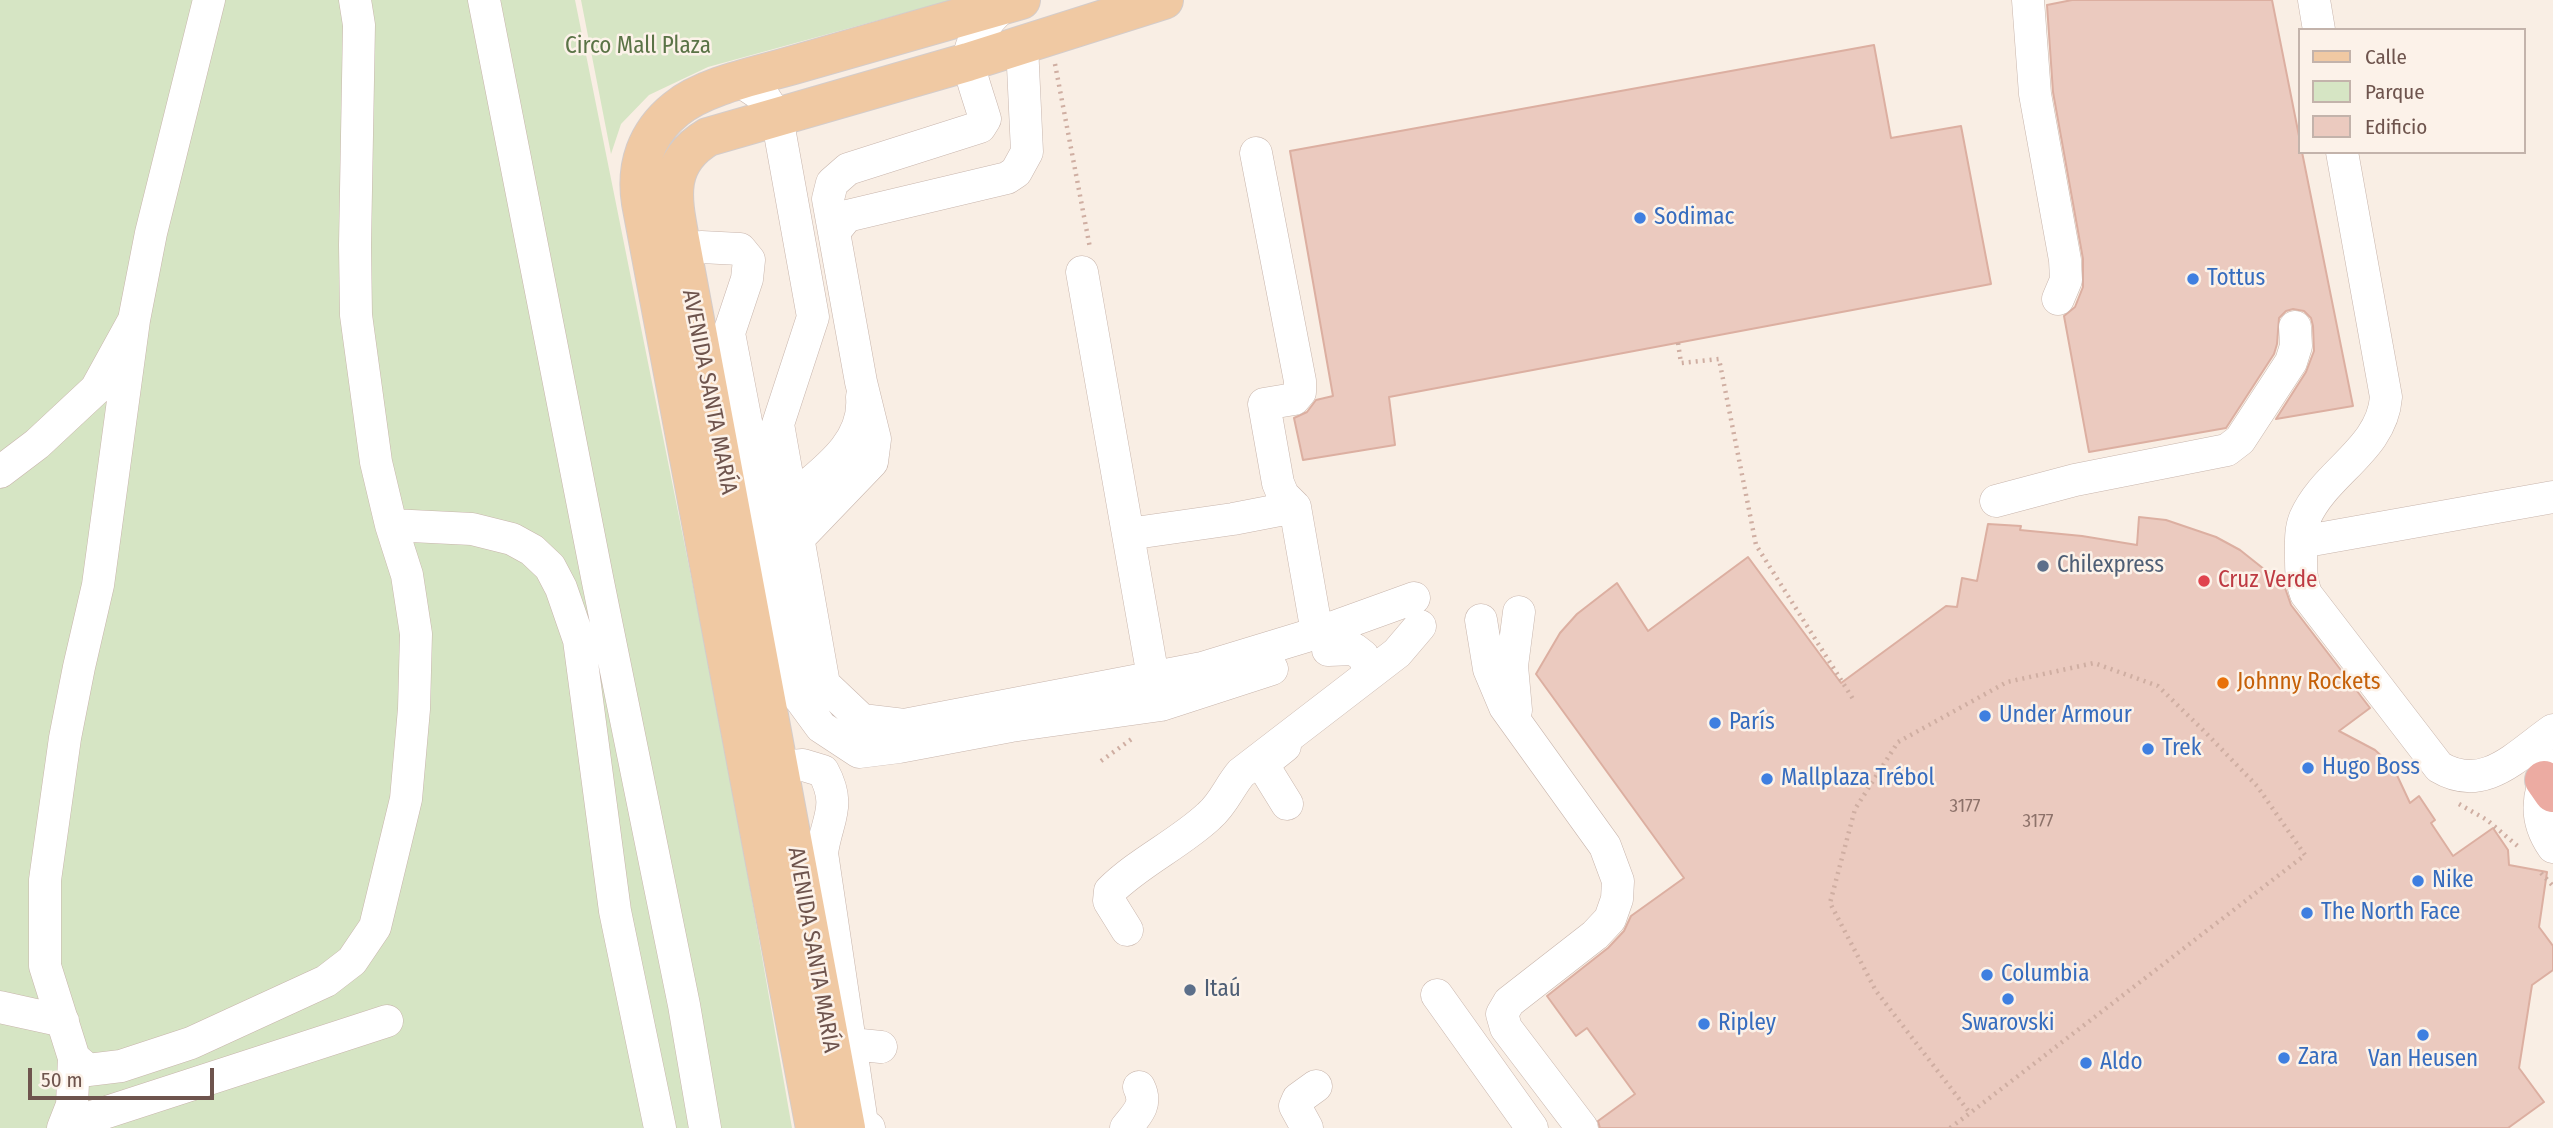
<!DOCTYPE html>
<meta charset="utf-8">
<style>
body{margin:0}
#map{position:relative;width:2553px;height:1128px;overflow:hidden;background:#f9eee4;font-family:"Fira Sans Condensed",sans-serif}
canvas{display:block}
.legend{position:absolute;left:2298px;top:28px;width:228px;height:126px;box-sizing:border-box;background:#fcf2e9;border:2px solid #c3b3ab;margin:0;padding:9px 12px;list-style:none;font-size:21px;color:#6e544d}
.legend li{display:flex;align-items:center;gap:14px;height:35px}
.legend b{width:35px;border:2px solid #c3b3ab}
.scale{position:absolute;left:28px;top:1068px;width:186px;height:32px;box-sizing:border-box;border:4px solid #6e544d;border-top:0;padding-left:9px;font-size:21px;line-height:24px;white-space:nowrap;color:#6e544d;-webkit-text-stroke:5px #fcf2e9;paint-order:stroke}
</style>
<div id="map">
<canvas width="2553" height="1128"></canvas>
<ul class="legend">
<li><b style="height:9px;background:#f0c9a3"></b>Calle</li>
<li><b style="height:19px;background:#d6e5c4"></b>Parque</li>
<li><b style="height:19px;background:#ebcabf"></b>Edificio</li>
</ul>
<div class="scale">50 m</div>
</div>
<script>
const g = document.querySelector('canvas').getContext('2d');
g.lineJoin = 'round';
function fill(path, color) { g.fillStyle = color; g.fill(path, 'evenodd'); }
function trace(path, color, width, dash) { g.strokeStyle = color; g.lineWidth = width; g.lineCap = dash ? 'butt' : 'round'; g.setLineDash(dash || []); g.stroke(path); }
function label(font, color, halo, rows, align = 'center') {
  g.font = font + ' "Fira Sans Condensed",sans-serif'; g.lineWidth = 5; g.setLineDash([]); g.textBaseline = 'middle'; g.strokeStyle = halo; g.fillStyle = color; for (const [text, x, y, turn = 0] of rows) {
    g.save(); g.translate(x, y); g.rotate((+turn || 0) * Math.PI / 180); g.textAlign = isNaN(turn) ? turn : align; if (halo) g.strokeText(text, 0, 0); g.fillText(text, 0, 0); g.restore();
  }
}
const green = new Path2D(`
 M 0,0 L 575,0 L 724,740 L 792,1128 L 0,1128 Z
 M 581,0 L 952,0 L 708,67 L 649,95 L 621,124 L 611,154 Z`);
const building = new Path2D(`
 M 2072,0 L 2272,0 L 2299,136 L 2299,152 L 2302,152 L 2353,406 L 2276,419 L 2306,372 L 2314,351 L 2313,326 L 2311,318 L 2304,311 L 2293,309 L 2286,311 L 2279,318 L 2277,344 L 2274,354 L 2226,428 L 2089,452 L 2064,316 L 2075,307 L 2083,287 L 2083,259 L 2053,92 L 2047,5 Z
 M 1874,45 L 1891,138 L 1961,126 L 1991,284 L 1389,397 L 1395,445 L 1303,460 L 1294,418 L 1307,412 L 1316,400 L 1333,396 L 1290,151 Z
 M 2139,517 L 2166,520 L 2216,537 L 2240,550 L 2284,585 L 2291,605 L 2370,708 L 2339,731 L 2375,750 L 2387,761 L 2395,771 L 2410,803 L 2419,796 L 2435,820 L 2431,823 L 2453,856 L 2493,828 L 2508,850 L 2509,865 L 2547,872 L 2539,927 L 2553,946 L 2553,970 L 2532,985 L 2519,1068 L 2544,1102 L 2508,1128 L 1600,1128 L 1598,1121 L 1635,1094 L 1587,1028 L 1576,1036 L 1547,996 L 1608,948 L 1624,931 L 1631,916 L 1684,878 L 1536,674 L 1560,633 L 1577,614 L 1617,583 L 1648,631 L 1748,557 L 1841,683 L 1946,606 L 1957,607 L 1962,578 L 1977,581 L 1988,524 L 2021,526 L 2020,530 L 2082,536 L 2137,545 Z`);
const path = new Path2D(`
 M 1055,64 L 1090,248
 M 1678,343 L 1681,363 L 1719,359 L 1756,545 L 1853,699
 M 1101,761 L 1133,738
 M 2459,804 L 2487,820 L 2520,848
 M 2541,873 L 2553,886
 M 1950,1128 L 1970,1113 L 2305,855 L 2257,786 L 2206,733 L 2158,686 L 2094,663 L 2007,682 L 1898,742 L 1855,809 L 1830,903 L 1876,991 L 1970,1113`);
const minor = new Path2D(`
 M 484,0 L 598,582 L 684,1005 L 705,1128
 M 2028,0 L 2035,94 L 2065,260 L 2066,280 L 2058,299
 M 2314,0 L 2319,30
 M 740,81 L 764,97 L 777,117 L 813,317 L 778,424 L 824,684 L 862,720 L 904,725 L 1202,668 L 1317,633 L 1414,598
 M 2342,152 L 2386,397 C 2382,450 2325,472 2305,518 C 2300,530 2301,543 2301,556 C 2301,569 2301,581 2306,594 L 2439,767 C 2484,794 2517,755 2553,730
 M 1256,153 L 1300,381 L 1300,392 L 1294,399 L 1264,404 L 1278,483 L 1283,495 L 1295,507 L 1317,633
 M 834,232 L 847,216 L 1007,178 L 1016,172 L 1027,152 L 1022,45
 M 682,250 L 701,247 L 740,249 L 749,260 L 747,279 L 729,333 L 799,697 L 821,727 L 859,752 L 899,747 L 1011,726 L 1161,705 L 1272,669
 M 1082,272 L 1153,677
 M 0,472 L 37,444 L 96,389 L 134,320 L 151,233 L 209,0
 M 791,499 C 822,472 866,444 862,397
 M 1996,501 L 2075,480 L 2227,450 L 2240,440 L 2291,362 L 2296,346 L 2295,327
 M 391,525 L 472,529 L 512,539 L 532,550 L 550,567 L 561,588 L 579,640 L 615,911 L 660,1128
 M 1128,534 L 1233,519 L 1295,507
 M 798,539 L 872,462 L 875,439 L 861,382 L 828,199 L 832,183 L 848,169 L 980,127 L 985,119 C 967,58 955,53 1004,5
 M 2301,542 L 2553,497
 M 1481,620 L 1489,669 L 1505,707 L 1605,846 L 1618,881 L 1617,899 L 1610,919 L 1595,935 L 1509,1002 L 1502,1014 L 1506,1028 L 1582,1128
 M 1328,650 L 1354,649 L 1363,656 L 1371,673
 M 1516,710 L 1512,666 L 1519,612
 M 1285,746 L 1270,758 L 1266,770 L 1287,804
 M 2552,766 C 2536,794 2534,820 2553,847
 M 779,767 L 803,765 L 823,771 C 842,806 827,818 822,853 L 862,1123 L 869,1128
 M 1127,930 L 1109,901 L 1110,891 C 1139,862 1179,844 1209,816 C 1224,803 1229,787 1241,773 L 1397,653 L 1420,626
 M 1437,995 L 1532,1128
 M 0,1007 L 63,1021
 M 851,1044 L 881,1047
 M 74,1058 L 88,1070 L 121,1066 L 191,1043 L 326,981 L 352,961 L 375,927 L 406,799 L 414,709 L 416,634 L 407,575 L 391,525 L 376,462 L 356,315 L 355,245 L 359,25 L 355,0
 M 64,1126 L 387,1021
 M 63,1128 L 72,1105 L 74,1058 L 45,966 L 45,880 L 65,738 L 79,667 L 98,585 L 134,320
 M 1126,1128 C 1137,1114 1148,1105 1139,1087
 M 1307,1128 L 1295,1106 L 1298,1099 L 1316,1086`);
const major = new Path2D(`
 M 815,1128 L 641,203 C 635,166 646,133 676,109 C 704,86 755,76 790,66 C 867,44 944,22 1021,0
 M 846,1128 L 682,250 C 674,205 661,165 708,137 L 968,62 L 1164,0`);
const highway = new Path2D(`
 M 2544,780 L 2553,793`);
const markers = [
 [1640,218,7,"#3f7fe0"],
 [2193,279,7,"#3f7fe0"],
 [2043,566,7,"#5c6f8a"],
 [2204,581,7,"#e0444e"],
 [2223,683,7,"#e8710a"],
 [1985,716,7,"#3f7fe0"],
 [1715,723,7,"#3f7fe0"],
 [2148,749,7,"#3f7fe0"],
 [2308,768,7,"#3f7fe0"],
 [1767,779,7,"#3f7fe0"],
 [2418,881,7,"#3f7fe0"],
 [2307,913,7,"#3f7fe0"],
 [1987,975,7,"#3f7fe0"],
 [1190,990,7,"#5c6f8a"],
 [2008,999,7,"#3f7fe0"],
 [1704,1024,7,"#3f7fe0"],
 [2423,1035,7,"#3f7fe0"],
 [2284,1058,7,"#3f7fe0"],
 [2086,1063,7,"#3f7fe0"]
];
const numberNames = [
 ["3177",1965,807],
 ["3177",2038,822]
];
const parkNames = [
 ["Circo Mall Plaza",638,47]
];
const shopNames = [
 ["Sodimac",1654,218],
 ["Tottus",2207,279],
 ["Under Armour",1999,716],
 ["París",1729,723],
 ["Trek",2162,749],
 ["Hugo Boss",2322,768],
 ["Mallplaza Trébol",1781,779],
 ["Nike",2432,881],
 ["The North Face",2321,913],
 ["Columbia",2001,975],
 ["Ripley",1718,1024],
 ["Swarovski",2008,1024,"center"],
 ["Zara",2298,1058],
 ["Van Heusen",2423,1060,"center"],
 ["Aldo",2100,1063]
];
const streetNames = [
 ["AVENIDA SANTA MARÍA",709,392,79],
 ["AVENIDA SANTA MARÍA",813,950,80]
];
const serviceNames = [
 ["Chilexpress",2057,566],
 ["Itaú",1204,990]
];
const healthNames = [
 ["Cruz Verde",2218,581]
];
const foodNames = [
 ["Johnny Rockets",2237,683]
];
fill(green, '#d6e5c4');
fill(building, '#ebcabf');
trace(building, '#dcafa1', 2);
trace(minor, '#c8b5ac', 33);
trace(major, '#d4ccca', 40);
trace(highway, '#d4ccca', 40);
trace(path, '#cfaea2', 4.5, [2, 5]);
trace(minor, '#fff', 32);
trace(major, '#f0c9a3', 38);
trace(highway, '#ecaba2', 38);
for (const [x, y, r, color] of markers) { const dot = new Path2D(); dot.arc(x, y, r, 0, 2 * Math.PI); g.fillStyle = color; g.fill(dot); trace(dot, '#fcf2e9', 2.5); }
label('19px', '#8d726a', null, numberNames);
label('23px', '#5a7346', '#fcf2e9', parkNames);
label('23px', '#366cbe', '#fcf2e9', shopNames, 'left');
label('23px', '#6e544d', '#fcf2e9', streetNames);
label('23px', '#4e5e75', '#fcf2e9', serviceNames, 'left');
label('23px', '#be3a42', '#fcf2e9', healthNames, 'left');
label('23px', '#c56008', '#fcf2e9', foodNames, 'left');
</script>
